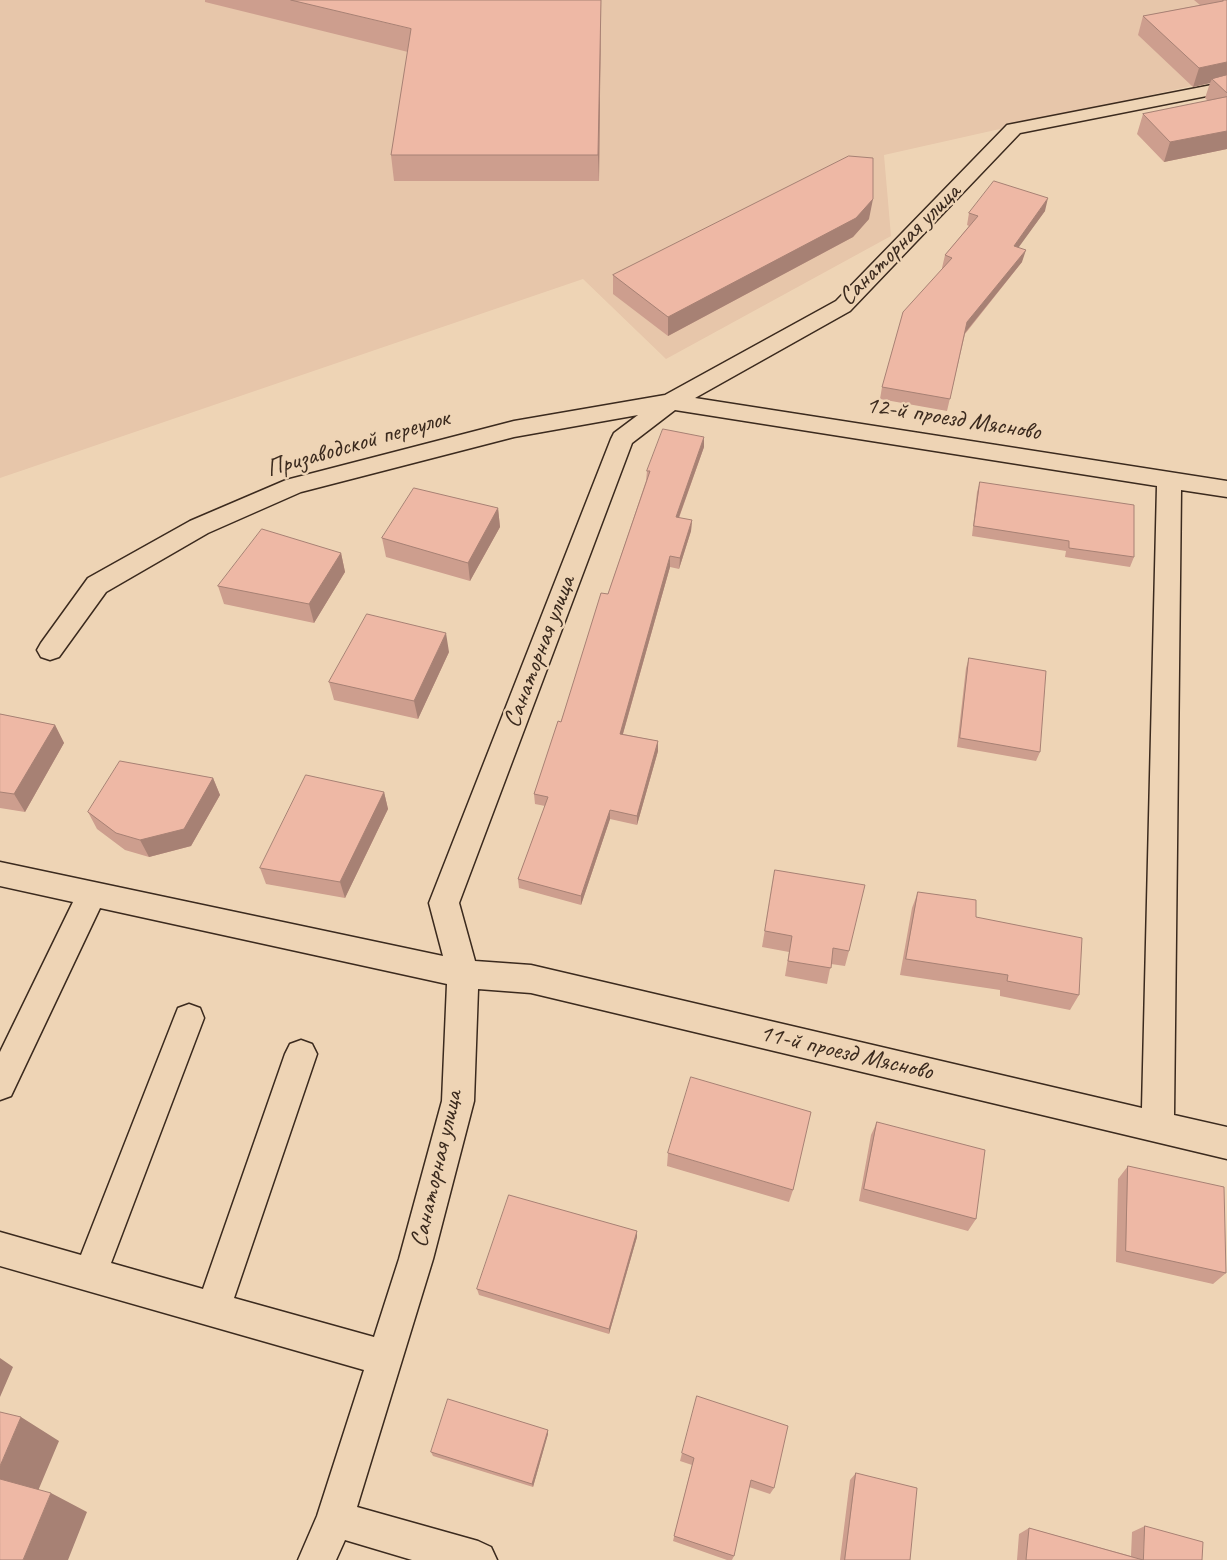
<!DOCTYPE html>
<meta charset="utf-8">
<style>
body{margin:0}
canvas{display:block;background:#eed4b5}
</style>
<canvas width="1227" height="1560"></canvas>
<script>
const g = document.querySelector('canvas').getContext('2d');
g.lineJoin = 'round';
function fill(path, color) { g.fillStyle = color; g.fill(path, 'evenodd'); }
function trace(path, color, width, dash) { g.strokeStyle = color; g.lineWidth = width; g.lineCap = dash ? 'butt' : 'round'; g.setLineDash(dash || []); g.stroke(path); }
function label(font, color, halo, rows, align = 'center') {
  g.font = font + ' Caveat,sans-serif'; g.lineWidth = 5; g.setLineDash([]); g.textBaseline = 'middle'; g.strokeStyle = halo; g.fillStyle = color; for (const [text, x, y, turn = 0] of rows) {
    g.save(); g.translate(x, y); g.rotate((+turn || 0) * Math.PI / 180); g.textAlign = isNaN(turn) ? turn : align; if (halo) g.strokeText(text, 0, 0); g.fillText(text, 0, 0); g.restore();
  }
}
const built = new Path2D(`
 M 0,0 L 1227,0 L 1227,78 L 884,155 L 891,236 L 666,359 L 583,279 L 0,478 Z`);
const minor = new Path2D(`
 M 1227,82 L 1227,92 L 1020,133 L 850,311 L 695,398 L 1227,481 L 1227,497 L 1181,490 L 1174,1115 L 1227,1127 L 1227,1159 L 531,993 L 478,989 L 474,1101 L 433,1259 L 357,1507 L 478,1541 L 491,1547 L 497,1560 L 412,1560 L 345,1540 L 336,1560 L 298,1560 L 317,1516 L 364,1370 L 0,1266 L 0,1232 L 81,1255 L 174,1018 L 178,1008 L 189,1004 L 200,1008 L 204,1018 L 111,1263 L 203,1289 L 285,1054 L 290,1044 L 301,1040 L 312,1044 L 317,1054 L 234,1298 L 374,1337 L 399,1259 L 442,1101 L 447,984 L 100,908 L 11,1096 L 0,1100 L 0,1052 L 73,902 L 0,886 L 0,862 L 443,956 L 429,903 L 611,439 L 614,433 L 638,415 L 514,437 L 301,492 L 208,533 L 106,592 L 59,657 L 50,660 L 41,657 L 37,650 L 41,643 L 88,578 L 190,521 L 286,480 L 514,421 L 665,395 L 836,301 L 1007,125 ZM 675,410 L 1157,486 L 1142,1108 L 531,965 L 475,961 L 459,903 L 632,443 Z`);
const wall = new Path2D(`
 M 205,0 L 601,0 L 599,181 L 394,181 L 391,155 L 408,52 L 205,2 Z
 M 1194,0 L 1227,0 L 1227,149 L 1164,162 L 1137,134 L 1143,114 L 1208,101 L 1205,98 L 1210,83 L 1193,87 L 1138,35 L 1143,16 L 1200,5 Z
 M 1045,211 L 1018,247 L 1022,262 L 965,334 L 947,411 L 880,399 L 882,387 L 943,268 L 942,268 L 945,255 L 969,226 L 967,225 L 969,213 Z
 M 869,219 L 853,237 L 668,336 L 613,294 L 613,275 Z
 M 704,447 L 679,518 L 692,520 L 691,531 L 679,569 L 670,567 L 623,734 L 658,741 L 658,751 L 637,825 L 610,819 L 581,905 L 519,888 L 518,879 L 545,806 L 535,804 L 534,794 L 608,594 L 646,481 L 647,471 Z
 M 980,482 L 1134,557 L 1130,567 L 1065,557 L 1066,551 L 972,536 L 977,492 Z
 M 498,508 L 500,527 L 470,581 L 386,557 L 382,538 Z
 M 341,553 L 345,572 L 314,623 L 224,604 L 218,586 Z
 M 449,652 L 418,719 L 334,700 L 329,682 Z
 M 969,658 L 1040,752 L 1036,761 L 957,747 L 966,668 Z
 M 0,714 L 55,725 L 64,743 L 25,812 L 0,808 Z
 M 213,778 L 220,795 L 191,846 L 149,857 L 125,850 L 97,829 L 88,812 Z
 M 384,792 L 388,809 L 345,898 L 266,884 L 260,868 Z
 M 775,870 L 849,951 L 845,966 L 831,964 L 827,984 L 785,976 L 789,952 L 762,947 Z
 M 918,892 L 976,917 L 1079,995 L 1070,1010 L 1000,996 L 1000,990 L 900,975 L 912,908 Z
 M 877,1122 L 976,1219 L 968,1231 L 859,1201 L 871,1135 Z
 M 668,1153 L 793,1190 L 789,1202 L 667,1166 Z
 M 1128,1166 L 1226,1273 L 1213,1284 L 1116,1262 L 1118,1179 Z
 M 637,1237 L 609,1334 L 479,1295 L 477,1289 Z
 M 548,1430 L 548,1434 L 533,1487 L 433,1456 L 431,1452 Z
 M 682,1453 L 774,1488 L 770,1494 L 749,1487 L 734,1556 L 732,1560 L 727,1560 L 673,1541 L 692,1465 L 680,1461 Z
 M 856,1473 L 910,1560 L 840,1560 L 850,1480 Z
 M 1145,1526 L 1202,1560 L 1017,1560 L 1019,1534 L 1029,1528 L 1131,1556 L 1132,1532 Z`);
const shadedWall = new Path2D(`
 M 601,0 L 601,11 L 599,181 L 598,155 Z
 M 1227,62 L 1227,79 L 1212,79 L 1210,83 L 1193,87 L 1199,68 Z
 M 1227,131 L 1227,149 L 1164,162 L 1170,142 Z
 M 1048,198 L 1045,211 L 1011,258 L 1014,246 Z
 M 873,199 L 869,219 L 853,237 L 668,336 L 668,317 Z
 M 1026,250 L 1022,262 L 964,334 L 967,322 Z
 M 704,437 L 704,447 L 675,528 L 676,517 Z
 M 498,508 L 500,527 L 470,581 L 468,563 Z
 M 692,520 L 691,531 L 679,569 L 680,558 Z
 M 341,553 L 345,572 L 314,623 L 309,604 Z
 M 670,556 L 670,567 L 620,744 L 620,734 Z
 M 446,633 L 449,652 L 418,719 L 414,701 Z
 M 55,725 L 64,743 L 25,812 L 14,794 Z
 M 658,741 L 658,751 L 637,825 L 637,816 Z
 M 213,778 L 220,795 L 191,846 L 149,857 L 140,840 Z
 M 384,792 L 388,809 L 345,898 L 340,882 Z
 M 610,810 L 610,819 L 581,905 L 581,896 Z
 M 637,1231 L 637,1237 L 609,1334 L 609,1329 Z
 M 0,1358 L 13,1367 L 0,1397 Z
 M 21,1417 L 59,1441 L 35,1498 L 0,1481 L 0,1466 Z
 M 548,1430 L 548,1434 L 533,1487 L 532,1484 Z
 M 51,1493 L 87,1512 L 68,1560 L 23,1560 Z`);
const building = new Path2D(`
 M 291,0 L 601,0 L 598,155 L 391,155 L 411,29 Z
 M 1223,0 L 1227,0 L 1227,62 L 1199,68 L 1143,16 L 1223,1 Z
 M 1227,75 L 1227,93 L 1212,79 Z
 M 1227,97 L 1227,131 L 1170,142 L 1143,114 Z
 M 849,156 L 873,158 L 873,199 L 856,218 L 668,317 L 613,275 Z
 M 994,181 L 1048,198 L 1014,246 L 1026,250 L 967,322 L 950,399 L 882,387 L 903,312 L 952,258 L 945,255 L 978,216 L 969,213 Z
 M 663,429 L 704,437 L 676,517 L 692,520 L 680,558 L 670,556 L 620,734 L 658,741 L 637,816 L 610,810 L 581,896 L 518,879 L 548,797 L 534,794 L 558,721 L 561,722 L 601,593 L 608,594 L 650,471 L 647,471 Z
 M 980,482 L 1134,505 L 1134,557 L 1069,548 L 1069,541 L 974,526 Z
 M 414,488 L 498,508 L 468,563 L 382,538 Z
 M 262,529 L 341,553 L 309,604 L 218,586 Z
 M 367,614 L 446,633 L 414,701 L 329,682 Z
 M 969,658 L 1046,671 L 1040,752 L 960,738 Z
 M 0,714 L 55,725 L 14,794 L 0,792 Z
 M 120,761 L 213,778 L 184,829 L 140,840 L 116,833 L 88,812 Z
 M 306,775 L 384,792 L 340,882 L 260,868 Z
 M 775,870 L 865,885 L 849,951 L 833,948 L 831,968 L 788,961 L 792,936 L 765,931 Z
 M 918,892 L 976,900 L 976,917 L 1082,938 L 1079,995 L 1007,981 L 1008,975 L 906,959 Z
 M 691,1077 L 811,1112 L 793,1190 L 668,1153 Z
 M 877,1122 L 985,1150 L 976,1219 L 864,1189 Z
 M 1128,1166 L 1224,1187 L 1226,1273 L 1126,1251 Z
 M 509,1195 L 637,1231 L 609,1329 L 477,1289 Z
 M 697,1396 L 788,1426 L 774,1488 L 751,1480 L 734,1556 L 674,1536 L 694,1458 L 682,1453 Z
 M 448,1399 L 548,1430 L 532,1484 L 431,1452 Z
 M 0,1412 L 21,1417 L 0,1466 Z
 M 856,1473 L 917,1488 L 910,1560 L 845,1560 Z
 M 0,1479 L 51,1493 L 23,1560 L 0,1560 Z
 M 1145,1526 L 1203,1542 L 1202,1560 L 1026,1560 L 1029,1528 L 1143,1560 Z`);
const streetNames = [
 ["Санаторная улица",900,245,-45],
 ["12-й проезд Мясново",953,419,9],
 ["Призаводской переулок",358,444,-16],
 ["Санаторная улица",540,652,-69],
 ["11-й проезд Мясново",846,1053,13],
 ["Санаторная улица",437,1169,-77]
];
fill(built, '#e7c6aa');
trace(minor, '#3b2a1e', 3);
fill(minor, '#eed4b5');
fill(wall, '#cd9e8e');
fill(shadedWall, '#a78174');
fill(building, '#eeb8a5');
trace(building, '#a78174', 1);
label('25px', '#3b2a1e', '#eed4b5', streetNames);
</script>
